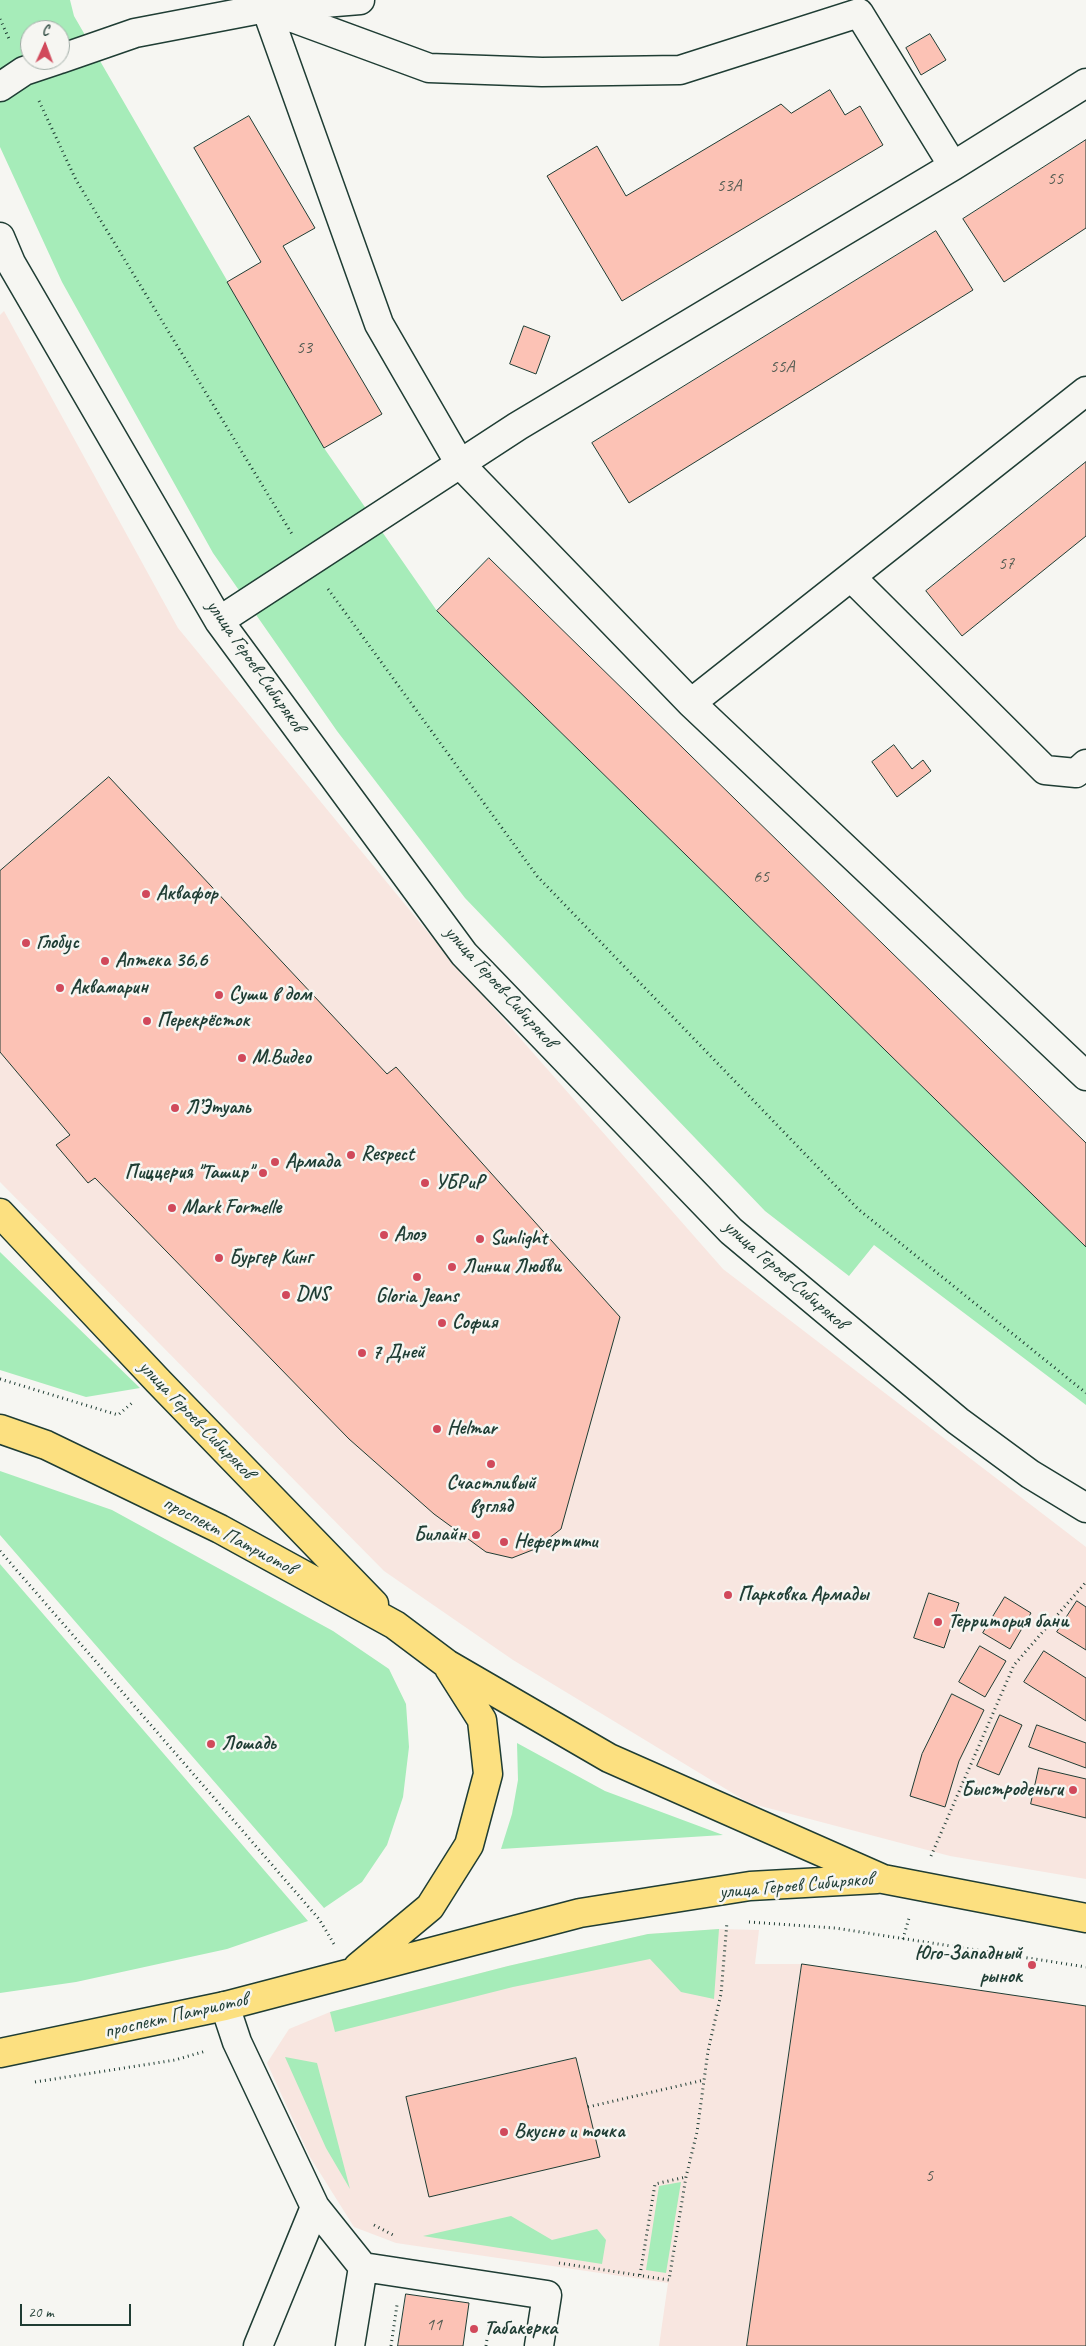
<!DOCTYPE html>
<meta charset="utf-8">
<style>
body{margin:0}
#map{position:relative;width:1086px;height:2346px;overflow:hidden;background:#f6f6f2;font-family:Caveat,sans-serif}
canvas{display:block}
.north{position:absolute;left:20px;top:20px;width:50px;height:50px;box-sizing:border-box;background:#f6f6f2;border:1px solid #a0aca6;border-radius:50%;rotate:2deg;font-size:14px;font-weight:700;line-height:20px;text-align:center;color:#1f3d34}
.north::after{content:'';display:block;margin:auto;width:18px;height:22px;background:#d1495b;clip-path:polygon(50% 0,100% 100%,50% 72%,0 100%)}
.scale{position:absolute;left:20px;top:2304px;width:111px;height:22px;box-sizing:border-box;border:2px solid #1f3d34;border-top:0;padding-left:6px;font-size:15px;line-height:18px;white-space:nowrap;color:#1f3d34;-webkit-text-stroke:4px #f6f6f2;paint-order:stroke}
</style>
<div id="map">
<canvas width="1086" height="2346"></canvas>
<div class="north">С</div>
<div class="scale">20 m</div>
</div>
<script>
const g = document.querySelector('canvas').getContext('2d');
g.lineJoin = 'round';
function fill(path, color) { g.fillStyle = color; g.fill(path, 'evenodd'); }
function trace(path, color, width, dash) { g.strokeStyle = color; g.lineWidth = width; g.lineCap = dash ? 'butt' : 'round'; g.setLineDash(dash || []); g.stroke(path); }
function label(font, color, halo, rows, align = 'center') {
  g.font = font + ' Caveat,sans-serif'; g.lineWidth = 5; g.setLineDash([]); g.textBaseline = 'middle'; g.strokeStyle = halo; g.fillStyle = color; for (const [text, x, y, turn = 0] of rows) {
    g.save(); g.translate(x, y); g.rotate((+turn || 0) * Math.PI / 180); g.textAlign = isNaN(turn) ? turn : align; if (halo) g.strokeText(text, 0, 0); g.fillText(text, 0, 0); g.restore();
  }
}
const built = new Path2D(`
 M 4,311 L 178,628 L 440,947 L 723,1269 L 1086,1547 L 1086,1879 L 950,1856 L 749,1803 L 513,1660 L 384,1571 L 0,1182 L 0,315 Z
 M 719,1929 L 759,1930 L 755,1964 L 802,1964 L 1086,2006 L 1086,2346 L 659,2346 L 668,2283 L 396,2243 L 354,2227 L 310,2157 L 267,2063 L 289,2029 L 330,2012 L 508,1966 L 648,1934 Z`);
const green = new Path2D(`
 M 0,0 L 70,0 L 74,16 L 324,448 L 437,611 L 1086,1247 L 1086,1405 L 874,1245 L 849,1276 L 765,1211 L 465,898 L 337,731 L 213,553 L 62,282 L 0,147 ZM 30,30 L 60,30 L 60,60 L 30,60 Z
 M 0,1252 L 140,1388 L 86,1397 L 0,1370 Z
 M 0,1471 L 112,1510 L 333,1631 L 389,1669 L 406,1704 L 409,1747 L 403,1797 L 387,1845 L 362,1882 L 324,1908 L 0,1535 Z
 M 0,1564 L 308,1921 L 227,1949 L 76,1982 L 0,1993 Z
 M 517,1743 L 605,1791 L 723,1835 L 501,1849 L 512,1814 L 518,1780 Z
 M 719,1929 L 714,1999 L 681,1992 L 650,1959 L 513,1987 L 335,2032 L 330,2012 L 508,1966 L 648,1934 Z
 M 285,2057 L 317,2063 L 350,2189 L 326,2148 Z
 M 681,2182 L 666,2273 L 646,2270 L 659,2186 Z
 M 511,2216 L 552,2240 L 597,2229 L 606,2240 L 602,2264 L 423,2236 Z`);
const building = new Path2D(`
 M 930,34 L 946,60 L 921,75 L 906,48 Z
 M 830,90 L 845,115 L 860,106 L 883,145 L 622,301 L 547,176 L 597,146 L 626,196 L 781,104 L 791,113 Z
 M 249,116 L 315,228 L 283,246 L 382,414 L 324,448 L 227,282 L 261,262 L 194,148 Z
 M 1086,140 L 1086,228 L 1004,282 L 963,219 Z
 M 936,231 L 973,290 L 629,503 L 592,443 Z
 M 524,326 L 550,336 L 536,374 L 510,364 Z
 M 1086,462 L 1086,536 L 962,636 L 926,591 Z
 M 489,558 L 1086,1143 L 1086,1247 L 437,611 Z
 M 894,745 L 912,769 L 923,760 L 931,771 L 897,797 L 872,762 Z
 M 109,777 L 387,1074 L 396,1067 L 620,1317 L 561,1529 L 535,1549 L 512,1558 L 486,1552 L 434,1514 L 349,1439 L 95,1178 L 88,1183 L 56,1145 L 70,1135 L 0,1052 L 0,871 Z
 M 929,1593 L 959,1603 L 944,1648 L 914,1638 Z
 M 1005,1597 L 1031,1613 L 1010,1649 L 983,1633 Z
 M 1077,1601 L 1086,1607 L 1086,1650 L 1057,1632 Z
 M 980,1646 L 1006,1661 L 985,1697 L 959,1682 Z
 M 1044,1651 L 1086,1678 L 1086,1721 L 1024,1682 Z
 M 952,1694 L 984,1710 L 959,1761 L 945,1807 L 910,1796 L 922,1754 Z
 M 1000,1715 L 1022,1725 L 999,1775 L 977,1766 Z
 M 1037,1725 L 1086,1743 L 1086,1768 L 1029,1747 Z
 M 1039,1768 L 1086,1779 L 1086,1818 L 1031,1804 Z
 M 802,1964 L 1086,2006 L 1086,2346 L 747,2346 Z
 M 576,2058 L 600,2157 L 429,2197 L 406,2097 Z
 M 406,2294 L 469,2303 L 463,2346 L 398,2346 Z`);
const path = new Path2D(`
 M 0,19 L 10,41
 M 39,101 L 76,180 L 292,534
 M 328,589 L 537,876 L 858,1209 L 1086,1393
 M 0,1379 L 118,1415 L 132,1403
 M 0,1551 L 319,1919 L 334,1944
 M 931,1856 L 1014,1665 L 1086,1582
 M 749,1922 L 835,1928 L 1086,1967
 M 903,1939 L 909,1918
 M 35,2082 L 175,2060 L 206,2051
 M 588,2107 L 704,2080
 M 374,2225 L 395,2236
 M 559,2263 L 669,2280 L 686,2177 L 697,2132 L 708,2051 L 721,1994 L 727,1922
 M 640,2275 L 655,2184 L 686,2177
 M 391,2346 L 397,2305
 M 486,2346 L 490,2319`);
const minor = new Path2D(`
 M 275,7 L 360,0
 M 266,8 L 429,68 L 542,72 L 680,70 L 859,13 L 953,166
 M 60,59 L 135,33 L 266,8 L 379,324 L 460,464 L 691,703 L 1086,1076
 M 0,87 L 24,71 L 57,60
 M 0,237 L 11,263 L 219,621 L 464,954 L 731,1231 L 958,1421 L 1030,1474 L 1086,1508
 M 851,577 L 1045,770 L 1076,773 L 1086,764
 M 219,621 L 518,426 L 953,166 L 1086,83
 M 691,703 L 1086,391
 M 225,2006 L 237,2042 L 315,2207 L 363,2267 L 547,2295 L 539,2346
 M 258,2346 L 315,2207
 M 350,2346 L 363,2267`);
const highway = new Path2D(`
 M 0,1213 L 158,1381 L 374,1604
 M 0,1429 L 46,1445 L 220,1529 L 395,1625 L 447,1664 L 609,1758 L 883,1879 L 1086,1918
 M 358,1967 L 430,1907 L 469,1845 L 488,1774 L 482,1720 L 449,1668
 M 0,2053 L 225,2006 L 580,1913 L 750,1886 L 877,1879`);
const markers = [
 [146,894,5,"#d1495b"],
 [26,943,5,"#d1495b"],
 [105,961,5,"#d1495b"],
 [60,988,5,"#d1495b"],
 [219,995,5,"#d1495b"],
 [147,1021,5,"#d1495b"],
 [242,1058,5,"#d1495b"],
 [175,1108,5,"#d1495b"],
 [351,1155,5,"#d1495b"],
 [275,1162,5,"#d1495b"],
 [263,1173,5,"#d1495b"],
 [425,1183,5,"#d1495b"],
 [172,1208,5,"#d1495b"],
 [384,1235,5,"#d1495b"],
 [480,1239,5,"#d1495b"],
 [219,1258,5,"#d1495b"],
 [452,1267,5,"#d1495b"],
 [417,1277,5,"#d1495b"],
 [286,1295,5,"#d1495b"],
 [442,1323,5,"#d1495b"],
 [362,1353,5,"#d1495b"],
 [437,1429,5,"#d1495b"],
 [491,1464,5,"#d1495b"],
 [476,1535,5,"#d1495b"],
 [504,1542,5,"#d1495b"],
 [728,1595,5,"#d1495b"],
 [938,1622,5,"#d1495b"],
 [211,1744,5,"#d1495b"],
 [1073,1790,5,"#d1495b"],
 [1032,1965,5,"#d1495b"],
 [504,2132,5,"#d1495b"],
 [474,2329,5,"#d1495b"]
];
const numberNames = [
 ["55",1055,179],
 ["53А",729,186],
 ["53",304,348],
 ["55А",782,367],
 ["57",1006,564],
 ["65",761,877],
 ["5",929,2176],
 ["11",434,2325]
];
const streetNames = [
 ["улица Героев-Сибиряков",255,666,55],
 ["улица Героев-Сибиряков",500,987,48],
 ["улица Героев-Сибиряков",785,1275,41],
 ["улица Героев-Сибиряков",196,1420,46],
 ["проспект Патриотов",229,1536,28],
 ["улица Героев Сибиряков",796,1886,-5],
 ["проспект Патриотов",176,2016,-13]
];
const poiNames = [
 ["Аквафор",156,894],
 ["Глобус",36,943],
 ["Аптека 36,6",115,961],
 ["Аквамарин",70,988],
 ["Суши в дом",229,995],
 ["Перекрёсток",157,1021],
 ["М.Видео",252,1058],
 ["Л’Этуаль",185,1108],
 ["Respect",361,1155],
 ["Армада",285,1162],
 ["Пиццерия \"Ташир\"",253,1173,"right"],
 ["УБРиР",435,1183],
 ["Mark Formelle",182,1208],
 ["Алоэ",394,1235],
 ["Sunlight",490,1239],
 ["Бургер Кинг",229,1258],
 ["Линии Любви",462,1267],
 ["DNS",296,1295],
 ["Gloria Jeans",417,1297,"center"],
 ["София",452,1323],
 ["7 Дней",372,1353],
 ["Helmar",447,1429],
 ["Счастливый",491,1484,"center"],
 ["взгляд",491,1507,"center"],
 ["Билайн",466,1535,"right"],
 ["Нефертити",514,1542],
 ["Парковка Армады",738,1595],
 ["Территория бани",948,1622],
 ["Лошадь",221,1744],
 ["Быстроденьги",1063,1790,"right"],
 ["Юго-Западный",1022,1954,"right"],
 ["рынок",1022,1977,"right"],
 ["Вкусно и точка",514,2132],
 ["Табакерка",484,2329]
];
fill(built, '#f8e6e0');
fill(green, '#a6ecb9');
fill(building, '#fcc2b5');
trace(building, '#1f3d34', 1);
trace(minor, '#1f3d34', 31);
trace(highway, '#1f3d34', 31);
trace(path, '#1f3d34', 3, [1, 4]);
trace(minor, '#f6f6f2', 28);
trace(highway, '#fce080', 28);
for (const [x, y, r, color] of markers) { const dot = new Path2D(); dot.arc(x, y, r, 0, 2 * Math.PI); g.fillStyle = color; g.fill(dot); trace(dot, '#f6f6f2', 2); }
label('18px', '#565e54', null, numberNames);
label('20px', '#1f3d34', '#f6f6f2', streetNames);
label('bold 20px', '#1f3d34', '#f6f6f2', poiNames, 'left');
</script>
